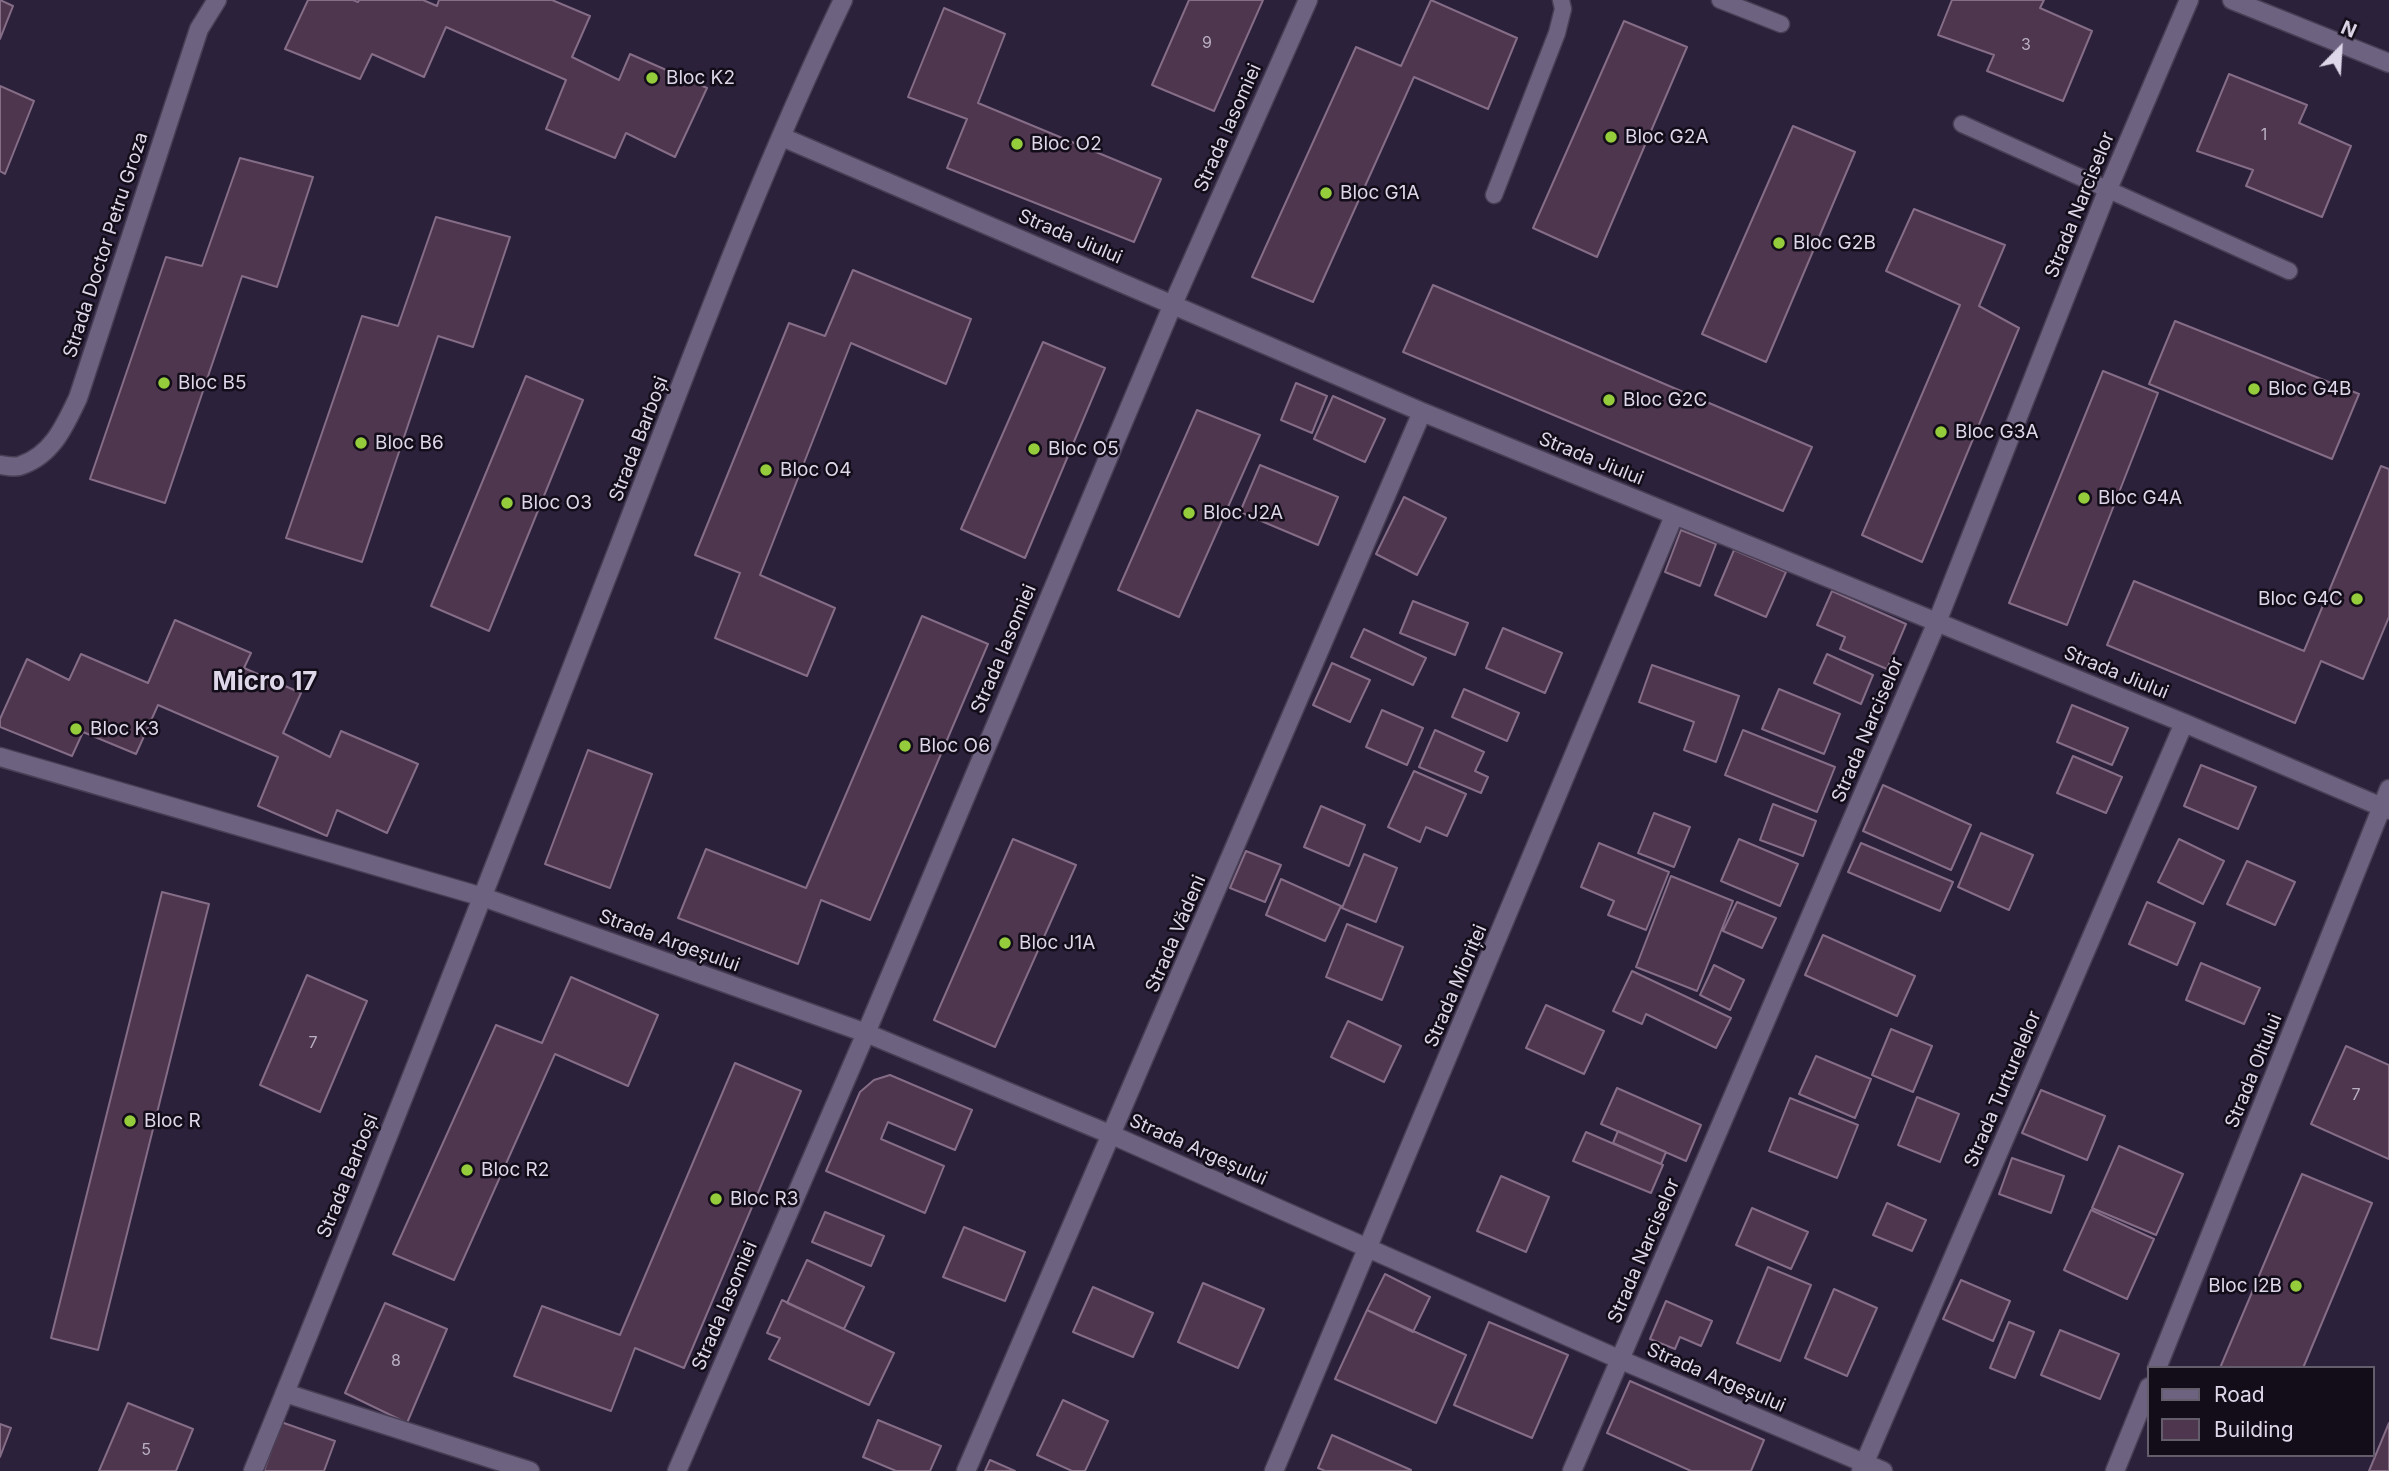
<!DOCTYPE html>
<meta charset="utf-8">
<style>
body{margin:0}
#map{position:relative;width:2389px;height:1471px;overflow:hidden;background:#2b213b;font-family:Inter,sans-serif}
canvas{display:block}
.legend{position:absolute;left:2147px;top:1366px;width:228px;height:91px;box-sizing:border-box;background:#120d19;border:2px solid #645e6c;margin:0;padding:9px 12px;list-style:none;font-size:21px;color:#ded7e9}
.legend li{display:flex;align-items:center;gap:14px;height:35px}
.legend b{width:35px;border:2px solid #645e6c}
.north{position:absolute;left:2305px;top:14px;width:70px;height:70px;-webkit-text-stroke:5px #120d19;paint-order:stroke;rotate:24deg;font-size:19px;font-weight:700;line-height:28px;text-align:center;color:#ded7e9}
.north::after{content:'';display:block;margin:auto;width:24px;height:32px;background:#ded7e9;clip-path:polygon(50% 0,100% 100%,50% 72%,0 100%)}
</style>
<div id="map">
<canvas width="2389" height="1471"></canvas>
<ul class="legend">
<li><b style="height:9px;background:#6e6281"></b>Road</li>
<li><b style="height:19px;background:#4d364e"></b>Building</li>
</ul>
<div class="north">N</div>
</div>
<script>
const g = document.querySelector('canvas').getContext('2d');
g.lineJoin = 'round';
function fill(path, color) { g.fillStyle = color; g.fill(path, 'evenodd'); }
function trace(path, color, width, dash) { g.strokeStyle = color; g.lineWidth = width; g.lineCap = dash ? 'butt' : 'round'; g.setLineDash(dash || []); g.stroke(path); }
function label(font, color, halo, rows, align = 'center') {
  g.font = font + ' Inter,sans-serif'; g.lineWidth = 5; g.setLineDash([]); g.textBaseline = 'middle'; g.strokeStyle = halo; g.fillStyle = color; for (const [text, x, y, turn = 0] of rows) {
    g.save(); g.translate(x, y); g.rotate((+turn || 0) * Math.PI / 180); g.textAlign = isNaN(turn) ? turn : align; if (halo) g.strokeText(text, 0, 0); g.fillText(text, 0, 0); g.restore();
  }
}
const building = new Path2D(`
 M 0,0 L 13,6 L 0,39 Z
 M 308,0 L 353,0 L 358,2 L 359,0 L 423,0 L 437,6 L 439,0 L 552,0 L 590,16 L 572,57 L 619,80 L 630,54 L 707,88 L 675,157 L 626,133 L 615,158 L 546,129 L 566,80 L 446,27 L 424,77 L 372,54 L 360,79 L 285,49 Z
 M 1189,0 L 1263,0 L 1214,111 L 1152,85 Z
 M 1431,0 L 1517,38 L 1488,109 L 1414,77 L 1313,302 L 1252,277 L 1356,47 L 1401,66 Z
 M 1952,0 L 2044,0 L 2040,8 L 2092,31 L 2063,101 L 1987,71 L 1994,55 L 1938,35 Z
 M 944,8 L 1005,34 L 978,103 L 1161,179 L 1134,242 L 947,168 L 967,119 L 908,97 Z
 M 1624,21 L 1687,47 L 1597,257 L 1533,228 Z
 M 2229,74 L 2307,105 L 2299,123 L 2351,146 L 2322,217 L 2246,186 L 2253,170 L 2197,151 Z
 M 0,86 L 34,101 L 5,174 L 0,171 Z
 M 1793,126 L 1855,152 L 1766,362 L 1702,334 Z
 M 240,158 L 313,177 L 277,287 L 242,276 L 165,503 L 90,479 L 166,257 L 202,266 Z
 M 1914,209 L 2005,245 L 1979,306 L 2019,328 L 1922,562 L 1862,535 L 1960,305 L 1886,271 Z
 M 436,217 L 510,237 L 473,347 L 438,336 L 362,562 L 286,538 L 362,316 L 398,326 Z
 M 853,270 L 971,319 L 946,384 L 851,343 L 760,575 L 835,608 L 807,676 L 715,638 L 740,573 L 695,555 L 789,323 L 825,336 Z
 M 1433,285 L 1812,447 L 1783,511 L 1403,352 Z
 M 2175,321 L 2359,394 L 2332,459 L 2149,384 Z
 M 1043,342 L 1105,368 L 1025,558 L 961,529 Z
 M 2103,371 L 2158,393 L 2067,625 L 2009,603 Z
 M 526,376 L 583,400 L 489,631 L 431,606 Z
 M 1296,383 L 1327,396 L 1312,433 L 1281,420 Z
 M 1333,396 L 1385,419 L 1365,462 L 1314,439 Z
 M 1197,410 L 1260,435 L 1179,617 L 1118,590 Z
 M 1260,465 L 1338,497 L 1318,545 L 1240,512 Z
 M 2381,466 L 2389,469 L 2389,617 L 2363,679 L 2321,661 L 2295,723 L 2107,645 L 2134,581 L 2304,651 Z
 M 1404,497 L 1446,518 L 1417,575 L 1376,554 Z
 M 1681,530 L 1716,544 L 1700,586 L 1665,572 Z
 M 1734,550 L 1786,572 L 1766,617 L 1715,595 Z
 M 1832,591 L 1906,624 L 1887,669 L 1840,649 L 1845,637 L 1817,625 Z
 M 1413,601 L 1468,623 L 1455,655 L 1400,633 Z
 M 922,616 L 988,644 L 870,920 L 821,900 L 798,964 L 678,918 L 706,849 L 806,888 Z
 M 175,620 L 251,653 L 244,668 L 301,693 L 283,733 L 330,757 L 341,731 L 418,764 L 387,833 L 337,810 L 327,836 L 258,806 L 278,757 L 158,705 L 136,754 L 83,732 L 72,756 L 0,727 L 0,719 L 27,659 L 69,680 L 81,654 L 148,683 Z
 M 1503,628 L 1562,653 L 1545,693 L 1486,668 Z
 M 1364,629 L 1426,658 L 1413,685 L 1351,657 Z
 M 1827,654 L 1873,675 L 1861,704 L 1814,683 Z
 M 1332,663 L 1370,680 L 1350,722 L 1313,705 Z
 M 1652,665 L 1739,696 L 1716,762 L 1684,750 L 1694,722 L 1639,702 Z
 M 1464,689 L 1519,713 L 1507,741 L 1452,717 Z
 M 1779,689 L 1840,714 L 1824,754 L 1762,729 Z
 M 2072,705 L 2128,728 L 2112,765 L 2057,742 Z
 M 1382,710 L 1423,728 L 1407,765 L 1366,747 Z
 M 1435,730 L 1484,752 L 1475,771 L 1488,777 L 1481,793 L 1419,767 Z
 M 1743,730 L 1835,767 L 1817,812 L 1725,775 Z
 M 588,750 L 652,774 L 610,888 L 545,864 Z
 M 2073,756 L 2122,777 L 2106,813 L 2057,793 Z
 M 2201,765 L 2256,787 L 2238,829 L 2184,806 Z
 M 1414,771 L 1466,794 L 1447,836 L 1426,827 L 1420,842 L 1388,827 Z
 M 1883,785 L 1971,825 L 1951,870 L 1863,831 Z
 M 1773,804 L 1816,821 L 1803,856 L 1760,840 Z
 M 1321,806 L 1365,825 L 1349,866 L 1304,847 Z
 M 1654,813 L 1690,827 L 1674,867 L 1638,853 Z
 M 1981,833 L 2033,855 L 2009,910 L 1958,887 Z
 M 1013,839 L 1076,865 L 995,1047 L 934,1020 Z
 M 1739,839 L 1798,864 L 1780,906 L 1721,881 Z
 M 2179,839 L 2224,861 L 2203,904 L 2158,882 Z
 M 1599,843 L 1669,872 L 1646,930 L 1608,915 L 1614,901 L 1581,887 Z
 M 1861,843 L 1953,882 L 1940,911 L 1848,872 Z
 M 1246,851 L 1281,865 L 1265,902 L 1230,888 Z
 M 1364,854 L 1397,868 L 1376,922 L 1342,908 Z
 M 2247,861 L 2295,882 L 2275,925 L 2227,904 Z
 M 1671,876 L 1733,901 L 1697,991 L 1636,967 Z
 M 1281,879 L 1341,906 L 1325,941 L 1266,915 Z
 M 162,892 L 209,904 L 98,1350 L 51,1338 Z
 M 1737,902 L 1776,918 L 1762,948 L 1723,931 Z
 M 2147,902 L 2195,923 L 2177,965 L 2129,944 Z
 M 1347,924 L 1403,947 L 1382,1000 L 1326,977 Z
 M 1823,935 L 1915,976 L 1897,1016 L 1805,975 Z
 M 2201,963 L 2260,988 L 2244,1024 L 2186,1000 Z
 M 1714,965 L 1744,980 L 1730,1010 L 1700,995 Z
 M 1632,971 L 1731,1018 L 1716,1048 L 1646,1014 L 1642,1024 L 1613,1011 Z
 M 307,975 L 367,1001 L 320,1112 L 260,1085 Z
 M 571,977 L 658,1015 L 628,1086 L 555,1054 L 454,1280 L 393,1254 L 496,1025 L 542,1043 Z
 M 1546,1005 L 1604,1031 L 1584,1074 L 1526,1048 Z
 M 1348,1021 L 1401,1046 L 1384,1082 L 1331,1057 Z
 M 1891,1029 L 1932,1046 L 1913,1092 L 1872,1075 Z
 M 2346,1046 L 2389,1065 L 2389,1159 L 2311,1124 Z
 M 1816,1056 L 1871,1079 L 1855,1118 L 1799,1094 Z
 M 735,1063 L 801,1091 L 684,1368 L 635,1348 L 611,1411 L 514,1376 L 542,1306 L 620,1335 Z
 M 890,1075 L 972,1110 L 955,1150 L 888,1122 L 881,1139 L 944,1166 L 925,1213 L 826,1171 L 860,1092 L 874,1080 Z
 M 1617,1088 L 1701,1125 L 1686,1161 L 1601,1124 Z
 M 2041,1090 L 2105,1116 L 2087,1160 L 2022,1133 Z
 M 1917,1097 L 1959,1114 L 1940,1162 L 1898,1145 Z
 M 1790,1098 L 1858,1125 L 1837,1178 L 1769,1151 Z
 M 1618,1131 L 1666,1152 L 1661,1164 L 1613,1143 Z
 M 1586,1132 L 1663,1165 L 1651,1193 L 1573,1161 Z
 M 2119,1146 L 2183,1174 L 2156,1235 L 2092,1208 Z
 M 2012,1158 L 2064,1176 L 2051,1213 L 1999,1194 Z
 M 2302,1174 L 2372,1203 L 2303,1368 L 2220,1368 Z
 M 1501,1176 L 1549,1197 L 1526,1252 L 1477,1231 Z
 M 1887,1203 L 1926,1220 L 1912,1251 L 1873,1235 Z
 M 1752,1208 L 1808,1232 L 1791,1269 L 1736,1245 Z
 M 2091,1210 L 2154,1239 L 2127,1299 L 2064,1270 Z
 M 825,1212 L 884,1236 L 871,1266 L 812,1242 Z
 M 964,1227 L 1025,1252 L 1005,1301 L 943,1277 Z
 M 807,1260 L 864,1287 L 844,1329 L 787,1303 Z
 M 1768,1267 L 1811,1285 L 1780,1361 L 1737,1343 Z
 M 1385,1274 L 1430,1297 L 1413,1332 L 1367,1310 Z
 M 1961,1280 L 2010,1301 L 1993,1341 L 1943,1319 Z
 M 1203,1283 L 1264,1309 L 1238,1368 L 1178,1342 Z
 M 1093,1287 L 1153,1313 L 1133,1357 L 1073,1332 Z
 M 1834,1289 L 1877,1308 L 1847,1376 L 1805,1358 Z
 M 782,1300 L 894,1353 L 869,1405 L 769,1359 L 780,1338 L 767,1333 Z
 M 1666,1301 L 1712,1321 L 1701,1346 L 1680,1337 L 1675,1349 L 1650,1339 Z
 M 385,1303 L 447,1329 L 407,1423 L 345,1393 Z
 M 1367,1310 L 1466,1355 L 1436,1423 L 1335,1379 Z
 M 1489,1322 L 1568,1355 L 1532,1438 L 1454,1405 Z
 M 2009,1322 L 2034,1332 L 2015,1378 L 1990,1368 Z
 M 2060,1330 L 2119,1354 L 2100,1399 L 2041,1375 Z
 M 1630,1381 L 1764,1440 L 1751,1471 L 1691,1471 L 1607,1433 Z
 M 1063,1400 L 1108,1421 L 1085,1471 L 1072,1471 L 1037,1455 Z
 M 128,1403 L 193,1429 L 176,1471 L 99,1471 Z
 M 878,1420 L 941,1446 L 930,1471 L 896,1471 L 863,1457 Z
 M 281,1422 L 335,1441 L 324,1471 L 264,1471 Z
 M 2389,1423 L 2389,1471 L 2369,1471 Z
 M 0,1424 L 11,1428 L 0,1457 Z
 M 1332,1435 L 1411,1470 L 1411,1471 L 1325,1471 L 1318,1468 Z
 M 990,1460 L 1015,1471 L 985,1471 Z`);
const service = new Path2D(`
 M 1720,0 L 1781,24
 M 1962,124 L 2289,271
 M 1494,195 L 1557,33 L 1563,9 L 1561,0`);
const minor = new Path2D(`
 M 782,137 L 1422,412 L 2184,723 L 2389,810
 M 0,465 C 7,466 16,468 22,465 C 53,454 65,425 78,398 L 199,29 L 217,0
 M 0,757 L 483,897 L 866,1033 L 1112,1135 L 1621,1360 L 1883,1471
 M 285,1393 L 530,1471
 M 677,1471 L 866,1033 L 1173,304 L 1308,0
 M 966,1471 L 1422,412
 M 1274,1471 L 1674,516
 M 1572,1471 L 1937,622 L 2108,189 L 2189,0
 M 1861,1471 L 2184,723`);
const tertiary = new Path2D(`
 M 2232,0 L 2389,63
 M 2157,1368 L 2389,789
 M 253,1471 C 374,1176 490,879 605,582 C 681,387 752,189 843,0
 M 2115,1471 L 2149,1387`);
const markers = [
 [652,78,7,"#94cc3c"],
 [1611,137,7,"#94cc3c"],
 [1017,144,7,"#94cc3c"],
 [1326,193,7,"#94cc3c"],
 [1779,243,7,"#94cc3c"],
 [164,383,7,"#94cc3c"],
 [2254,389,7,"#94cc3c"],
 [1609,400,7,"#94cc3c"],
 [1941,432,7,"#94cc3c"],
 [361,443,7,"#94cc3c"],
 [1034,449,7,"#94cc3c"],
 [766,470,7,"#94cc3c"],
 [2084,498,7,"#94cc3c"],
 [507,503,7,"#94cc3c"],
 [1189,513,7,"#94cc3c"],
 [2357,599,7,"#94cc3c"],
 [76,729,7,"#94cc3c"],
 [905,746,7,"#94cc3c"],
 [1005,943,7,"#94cc3c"],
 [130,1121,7,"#94cc3c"],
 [467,1170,7,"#94cc3c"],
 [716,1199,7,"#94cc3c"],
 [2296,1286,7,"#94cc3c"]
];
const numberNames = [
 ["9",1207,43],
 ["3",2026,45],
 ["1",2264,135],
 ["7",313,1043],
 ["7",2356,1095],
 ["8",396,1361],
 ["5",146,1450]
];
const poiNames = [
 ["Bloc K2",666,78],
 ["Bloc G2A",1625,137],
 ["Bloc O2",1031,144],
 ["Bloc G1A",1340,193],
 ["Bloc G2B",1793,243],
 ["Bloc B5",178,383],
 ["Bloc G4B",2268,389],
 ["Bloc G2C",1623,400],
 ["Bloc G3A",1955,432],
 ["Bloc B6",375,443],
 ["Bloc O5",1048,449],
 ["Bloc O4",780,470],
 ["Bloc G4A",2098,498],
 ["Bloc O3",521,503],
 ["Bloc J2A",1203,513],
 ["Bloc G4C",2343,599,"right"],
 ["Bloc K3",90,729],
 ["Bloc O6",919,746],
 ["Bloc J1A",1019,943],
 ["Bloc R",144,1121],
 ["Bloc R2",481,1170],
 ["Bloc R3",730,1199],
 ["Bloc I2B",2282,1286,"right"]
];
const streetNames = [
 ["Strada Iasomiei",1228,128,-66],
 ["Strada Narciselor",2080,205,-68],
 ["Strada Jiului",1070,237,23],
 ["Strada Doctor Petru Groza",106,245,-72],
 ["Strada Barboși",639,439,-69],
 ["Strada Jiului",1591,459,22],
 ["Strada Iasomiei",1004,649,-67],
 ["Strada Jiului",2116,673,22],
 ["Strada Narciselor",1868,730,-67],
 ["Strada Vădeni",1176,934,-67],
 ["Strada Argeșului",669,941,20],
 ["Strada Mioriței",1456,986,-67],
 ["Strada Oltului",2254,1071,-68],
 ["Strada Turturelelor",2003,1089,-67],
 ["Strada Argeșului",1198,1150,24],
 ["Strada Barboși",348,1176,-68],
 ["Strada Narciselor",1644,1251,-67],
 ["Strada Iasomiei",725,1306,-67],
 ["Strada Argeșului",1716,1378,23]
];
const districtNames = [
 ["Micro 17",265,682]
];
fill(building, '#4d364e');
trace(building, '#866d87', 2);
trace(service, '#493f55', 19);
trace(minor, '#493f55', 21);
trace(tertiary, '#493f55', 21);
trace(service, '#6e6281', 16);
trace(minor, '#6e6281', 18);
trace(tertiary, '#6e6281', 18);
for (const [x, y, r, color] of markers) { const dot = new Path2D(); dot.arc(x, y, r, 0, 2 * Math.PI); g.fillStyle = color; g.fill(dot); trace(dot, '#120d19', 2.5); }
label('16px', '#baafc2', null, numberNames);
label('19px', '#ded7e9', '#120d19', poiNames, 'left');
label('19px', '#ded7e9', '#120d19', streetNames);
label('bold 26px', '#ded7e9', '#120d19', districtNames);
</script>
